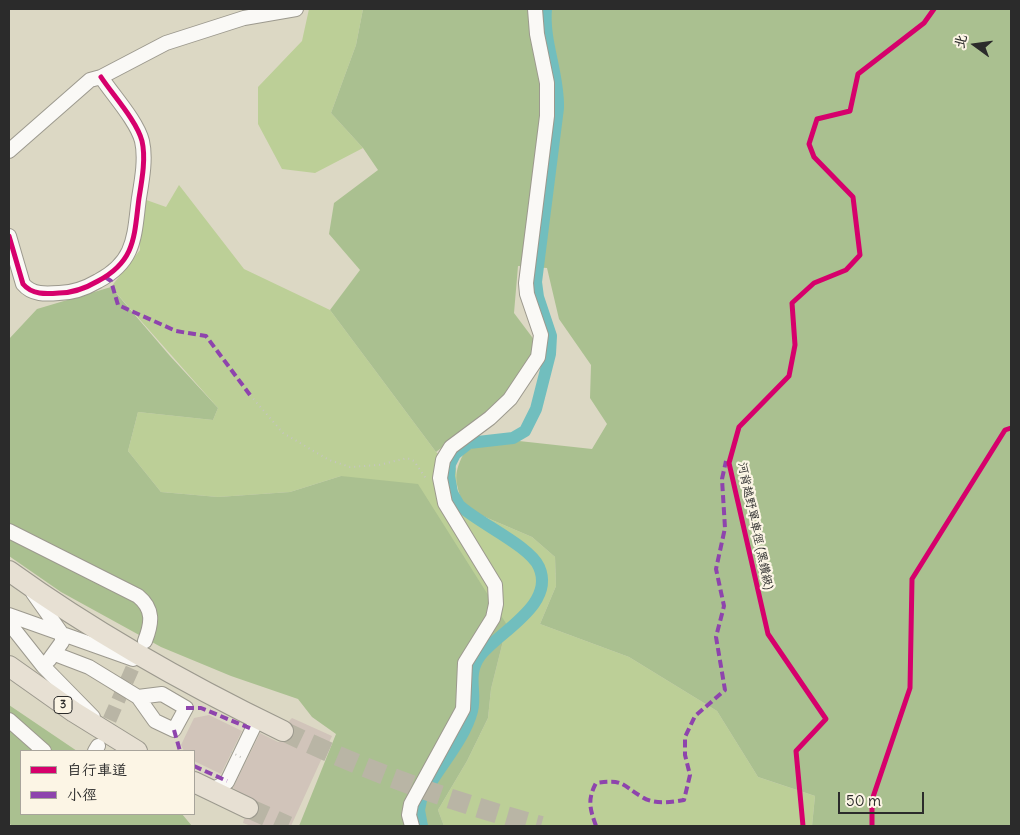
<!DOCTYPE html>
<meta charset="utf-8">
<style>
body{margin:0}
#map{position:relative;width:1020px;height:835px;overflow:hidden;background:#dcd8c4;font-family:Delius,"LXGW WenKai TC",sans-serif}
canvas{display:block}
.frame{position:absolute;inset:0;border:10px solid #2b2b2b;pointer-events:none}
.legend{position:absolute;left:20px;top:750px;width:175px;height:65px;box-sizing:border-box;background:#fcf5e5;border:1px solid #a8a49b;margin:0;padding:6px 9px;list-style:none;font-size:15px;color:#2b2b2b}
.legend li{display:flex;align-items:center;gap:10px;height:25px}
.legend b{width:25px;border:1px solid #a8a49b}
.north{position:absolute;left:950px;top:20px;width:50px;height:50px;-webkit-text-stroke:4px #fcf5e5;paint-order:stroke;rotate:284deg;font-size:14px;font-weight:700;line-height:20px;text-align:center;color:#2b2b2b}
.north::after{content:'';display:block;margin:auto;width:18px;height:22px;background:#2b2b2b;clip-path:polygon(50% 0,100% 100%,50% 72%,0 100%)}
.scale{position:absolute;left:838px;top:792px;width:86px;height:22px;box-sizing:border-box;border:2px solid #2b2b2b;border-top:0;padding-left:6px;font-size:15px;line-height:18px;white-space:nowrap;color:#2b2b2b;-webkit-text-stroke:4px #fcf5e5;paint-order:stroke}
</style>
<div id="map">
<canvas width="1020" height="835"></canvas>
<div class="frame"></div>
<ul class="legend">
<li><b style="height:6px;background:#d6006c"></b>自行車道</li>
<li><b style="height:6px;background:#8e44ad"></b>小徑</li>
</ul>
<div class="north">北</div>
<div class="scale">50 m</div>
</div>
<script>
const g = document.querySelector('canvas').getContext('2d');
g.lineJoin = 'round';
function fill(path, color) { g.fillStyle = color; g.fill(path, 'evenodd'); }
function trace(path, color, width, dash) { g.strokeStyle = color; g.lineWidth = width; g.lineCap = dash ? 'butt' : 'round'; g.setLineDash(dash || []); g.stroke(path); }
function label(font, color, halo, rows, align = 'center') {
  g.font = font + ' Delius,"LXGW WenKai TC",sans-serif'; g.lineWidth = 4.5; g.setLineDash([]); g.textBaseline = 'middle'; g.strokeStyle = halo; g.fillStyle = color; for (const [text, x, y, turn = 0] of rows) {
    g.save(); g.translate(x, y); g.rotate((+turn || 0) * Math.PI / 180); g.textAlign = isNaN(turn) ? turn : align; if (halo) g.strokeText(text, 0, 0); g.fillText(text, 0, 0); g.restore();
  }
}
const green = new Path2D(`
 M 309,9 L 363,9 L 356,45 L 331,113 L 363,148 L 315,173 L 282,169 L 258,124 L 258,87 L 302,41 Z
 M 179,185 L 244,269 L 330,310 L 436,452 L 456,468 L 457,488 L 464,508 L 532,537 L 555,557 L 556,586 L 540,624 L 629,657 L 717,711 L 758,777 L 815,796 L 812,826 L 444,826 L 438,810 L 467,761 L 488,718 L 491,689 L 507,625 L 341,476 L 290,492 L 218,497 L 161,492 L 128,451 L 138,412 L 213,420 L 218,408 L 111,287 L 140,250 L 138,197 L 166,207 Z`);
const forest = new Path2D(`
 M 363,9 L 1011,9 L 1011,826 L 812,826 L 815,796 L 758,777 L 717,711 L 629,657 L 540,624 L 556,586 L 555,557 L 532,537 L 464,508 C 455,480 452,475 466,449 L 519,441 L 592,449 L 607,424 L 590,398 L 591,365 L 559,319 L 547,268 L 518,266 L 514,313 L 535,341 L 523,385 L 436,452 L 330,310 L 360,270 L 329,234 L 334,203 L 378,170 L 363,148 L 331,113 L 356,45 Z
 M 111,287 L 170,356 L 218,408 L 213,420 L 138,412 L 128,451 L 161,492 L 218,497 L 290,492 L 341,476 L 418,484 L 507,625 L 491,689 L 488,718 L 467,761 L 438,810 L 444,826 L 299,826 L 336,734 L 312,717 L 298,699 L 231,676 L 161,647 L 61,592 L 9,556 L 9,339 L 37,309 Z
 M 9,705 L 77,751 L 21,751 L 21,814 L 182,814 L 192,826 L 12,826 L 9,823 Z`);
const canal = new Path2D(`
 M 422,826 L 419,810 L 421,800 C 435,771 464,742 472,711 C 477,692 466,675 480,656 C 498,632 556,605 539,567 C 530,546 478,523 459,505 L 452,493 L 449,476 L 450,464 L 455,454 L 469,443 L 513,438 L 525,431 L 536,409 L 550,354 L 551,336 L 538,297 L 536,282 L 558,108 C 559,74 543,42 546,9`);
const building = new Path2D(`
 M 209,715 L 242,731 L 221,774 L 194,761 L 194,751 L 184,751 L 181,745 L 194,718 Z
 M 292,718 L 332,736 L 291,826 L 251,826 L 243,823 L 244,819 L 254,818 L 258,814 L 258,802 L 233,788 L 260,733 L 278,742 L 289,741 L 295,731 L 289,721 Z`);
const minorTunnel = new Path2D(`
 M 101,739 L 141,649`);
const highwayTunnel = new Path2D(`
 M 283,731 C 366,771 453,802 541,826
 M 248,808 L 288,826`);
const path = new Path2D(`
 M 250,395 L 283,433 L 329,460 L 350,467 L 379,465 L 407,458 L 414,461 L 427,480`);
const minor = new Path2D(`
 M 9,151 L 90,80 L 101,77 L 166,43 L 244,18 L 296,9
 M 9,236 L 23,284 C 32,295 46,294 59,293 C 73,293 86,288 98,281 C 136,261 134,236 139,198 C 142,180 146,158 142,141 C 137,121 112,94 101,77
 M 9,531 L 138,596 C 154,609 152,623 145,641
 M 33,593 L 62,634 L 62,642 L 49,660
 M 9,615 L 133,659
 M 9,623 L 43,666 L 93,717
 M 55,654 L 89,667 L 138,697 L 155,721 L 174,730 L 186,708 L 162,694 L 138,697
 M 9,720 L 44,751
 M 95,751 L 98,746
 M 210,791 L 227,782 L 254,726 L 253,717
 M 412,826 L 409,815 L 411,804 L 463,709 L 465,663 L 493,618 L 496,604 L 495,585 L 445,503 L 440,478 L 443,460 L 451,447 L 490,418 L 510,399 L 538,357 L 541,335 L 527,294 L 526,283 L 547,116 L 547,83 L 537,34 L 535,9`);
const highway = new Path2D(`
 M 9,571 C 95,633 188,685 283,731
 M 9,666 L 74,712 L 137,751
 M 194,782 L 248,808`);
const pathBridge = new Path2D(`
 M 231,752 L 244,759`);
const quiet = new Path2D(`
 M 105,277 L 111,281 L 118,305 L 176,331 L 206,336 L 250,395
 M 186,708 L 201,708 L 252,729
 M 174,730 L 180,751
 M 194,766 L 227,781
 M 596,826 C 590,809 587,800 596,783 C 624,779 620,784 642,797 C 654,805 671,802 684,800 L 690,775 L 685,755 L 685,737 L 695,716 L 725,690 L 716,637 L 724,606 L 716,569 L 725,528 L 722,479 L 726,461`);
const cycleway = new Path2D(`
 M 9,236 L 23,284 C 32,295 46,294 59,293 C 73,293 86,288 98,281 C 136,261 134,236 139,198 C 142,180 146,158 142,141 C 137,121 112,94 101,77
 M 803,826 L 796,751 L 826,719 L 768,634 L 729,463 L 739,427 L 789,376 L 795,345 L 792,303 L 814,283 L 846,270 L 860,255 L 853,197 L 814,157 L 809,144 L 817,119 L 850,111 L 858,74 L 924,23 L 934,9
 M 872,826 L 872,800 L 910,688 L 912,579 L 1005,430 L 1011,428`);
const shields = [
 [63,705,18]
];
const shieldNames = [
 ["3",63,705]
];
const streetNames = [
 ["河背越野單車徑 (黑鑽級)",755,526,78]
];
fill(green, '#bccf97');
fill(forest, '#aac090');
trace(canal, '#71bebe', 12);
fill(building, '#d1c4ba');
trace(minorTunnel, '#b9b5a5', 14, [14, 7]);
trace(highwayTunnel, '#b9b5a5', 20, [20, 10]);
trace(minor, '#9c998e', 16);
trace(highway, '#9c998e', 22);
trace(path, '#c6c5c1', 2, [1, 4]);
trace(minor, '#faf9f6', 14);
trace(highway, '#e7e0d3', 20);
trace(pathBridge, '#c6c5c1', 2, [1, 4]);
trace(quiet, '#8e44ad', 4, [8, 4]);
trace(cycleway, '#d6006c', 5);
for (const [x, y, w] of shields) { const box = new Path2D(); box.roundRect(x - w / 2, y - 8.5, w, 17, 4); g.fillStyle = '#fcf5e5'; g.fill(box); trace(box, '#2b2b2b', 1); }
label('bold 11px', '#2b2b2b', null, shieldNames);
label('12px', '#2b2b2b', '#fcf5e5', streetNames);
</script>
